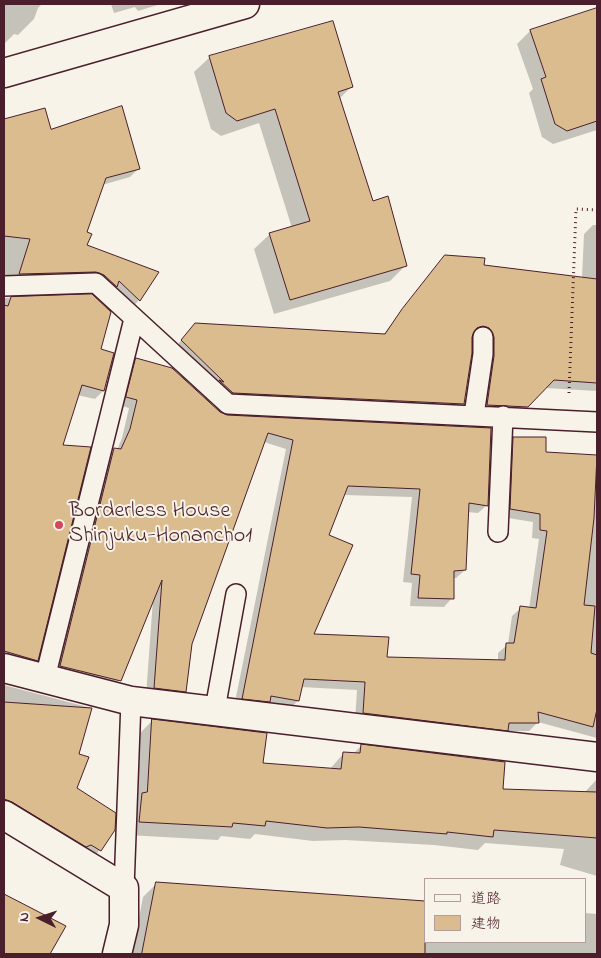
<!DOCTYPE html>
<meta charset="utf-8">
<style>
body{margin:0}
#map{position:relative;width:601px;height:958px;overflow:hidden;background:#f7f3e8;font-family:"Indie Flower","Klee One",sans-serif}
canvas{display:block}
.frame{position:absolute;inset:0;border:5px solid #4a1f2b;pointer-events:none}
.legend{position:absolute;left:424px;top:878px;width:162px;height:65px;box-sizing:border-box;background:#f7f3e8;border:1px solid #b29e9c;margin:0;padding:6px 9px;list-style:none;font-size:15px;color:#4a1f2b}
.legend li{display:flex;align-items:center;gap:10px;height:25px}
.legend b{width:25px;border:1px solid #b29e9c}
.north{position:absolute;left:15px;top:893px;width:50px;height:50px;-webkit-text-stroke:4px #f7f3e8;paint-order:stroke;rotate:274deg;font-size:14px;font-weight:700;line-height:20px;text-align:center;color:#4a1f2b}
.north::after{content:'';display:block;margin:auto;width:18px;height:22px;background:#4a1f2b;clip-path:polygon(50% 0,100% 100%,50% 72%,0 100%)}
</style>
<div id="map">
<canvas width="601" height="958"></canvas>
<div class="frame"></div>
<ul class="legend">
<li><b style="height:6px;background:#f7f3e8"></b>道路</li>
<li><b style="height:14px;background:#dbbc8e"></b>建物</li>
</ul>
<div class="north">N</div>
</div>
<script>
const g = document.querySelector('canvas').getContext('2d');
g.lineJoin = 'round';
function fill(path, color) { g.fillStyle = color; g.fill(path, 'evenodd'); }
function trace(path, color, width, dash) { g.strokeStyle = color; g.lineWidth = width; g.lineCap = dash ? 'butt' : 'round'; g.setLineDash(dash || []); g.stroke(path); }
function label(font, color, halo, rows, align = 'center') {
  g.font = font + ' "Indie Flower",sans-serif'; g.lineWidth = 4; g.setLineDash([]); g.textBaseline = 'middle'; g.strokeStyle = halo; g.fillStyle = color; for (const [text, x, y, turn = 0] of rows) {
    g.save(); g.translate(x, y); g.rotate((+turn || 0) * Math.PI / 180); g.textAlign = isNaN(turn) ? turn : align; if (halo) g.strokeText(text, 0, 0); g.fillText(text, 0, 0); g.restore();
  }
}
const shadow = new Path2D(`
 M 4,4 L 42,4 L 38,8 L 34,19 L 18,35 L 14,34 L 4,44 Z
 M 111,4 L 161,4 L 138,11 L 135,7 L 114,13 Z
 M 597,10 L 597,130 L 553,144 L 542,137 L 529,93 L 533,89 L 517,44 L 530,31 Z
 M 210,57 L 352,86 L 339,99 L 372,202 L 405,266 L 390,281 L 274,314 L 254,249 L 270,234 L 292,228 L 259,123 L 221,136 L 211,129 L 194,72 Z
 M 44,109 L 51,130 L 139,168 L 130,177 L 102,185 L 85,232 L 86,246 L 139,300 L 131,309 L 95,283 L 4,283 L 4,121 Z
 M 593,225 L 597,225 L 597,391 L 545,388 L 519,415 L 479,413 L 481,336 L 473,334 L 471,335 L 463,404 L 455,412 L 224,401 L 174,349 L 195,324 L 383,335 L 437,265 L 483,266 L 582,278 L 584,234 Z
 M 91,296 L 103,391 L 95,399 L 77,395 L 62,446 L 37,660 L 28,669 L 4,664 L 4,298 Z
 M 136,360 L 220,413 L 487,505 L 478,513 L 467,512 L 465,570 L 456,578 L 453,578 L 452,598 L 444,607 L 410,606 L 412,583 L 403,582 L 412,497 L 344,495 L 327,535 L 312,635 L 386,659 L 498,661 L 498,653 L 508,644 L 512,616 L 521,608 L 529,609 L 539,539 L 532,538 L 533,522 L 502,517 L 505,447 L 514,438 L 545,453 L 597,457 L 597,738 L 538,722 L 529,731 L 506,731 L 499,738 L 355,721 L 357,690 L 301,687 L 298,701 L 289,709 L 234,707 L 286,449 L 264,442 L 190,644 L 185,691 L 176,700 L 146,696 L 153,599 L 119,680 L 111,689 L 52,674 L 106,458 L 114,450 L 117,450 L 122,438 L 129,408 L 119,405 L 128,368 Z
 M 4,685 L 91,708 L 77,755 L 75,789 L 100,850 L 91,859 L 4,804 Z
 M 152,721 L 262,764 L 330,769 L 343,754 L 353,754 L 361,746 L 501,791 L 584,793 L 597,779 L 597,876 L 560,865 L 564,849 L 485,843 L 478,850 L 434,845 L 345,840 L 313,841 L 255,834 L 250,839 L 221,836 L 218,840 L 127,835 L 139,734 Z
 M 157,883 L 425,942 L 585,942 L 585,913 L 597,914 L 597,954 L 132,954 L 143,897 Z
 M 4,896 L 65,927 L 48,954 L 4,954 Z`);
const building = new Path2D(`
 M 597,8 L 597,121 L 567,131 L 555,124 L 541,79 L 546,77 L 530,30 Z
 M 333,21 L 353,87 L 338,92 L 373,201 L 388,196 L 407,266 L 290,300 L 269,233 L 310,221 L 275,109 L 237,121 L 226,113 L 209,56 Z
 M 122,106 L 140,169 L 106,178 L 87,232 L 92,234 L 87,245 L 159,272 L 140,301 L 119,281 L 117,287 L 104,275 L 96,272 L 19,274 L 30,239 L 4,236 L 4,119 L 45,108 L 51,129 Z
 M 445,255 L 485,258 L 484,265 L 597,279 L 597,383 L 554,380 L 528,407 L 487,405 L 494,356 L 494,337 L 489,328 L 483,326 L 477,328 L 472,337 L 472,353 L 464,404 L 233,393 L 219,380 L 224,382 L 181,340 L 195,323 L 385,334 L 402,309 Z
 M 92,294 L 111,312 L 101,349 L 114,353 L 104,391 L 82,385 L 63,445 L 91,447 L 38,661 L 4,651 L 4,305 L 8,306 L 11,297 Z
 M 136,358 L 172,368 L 220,412 L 227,415 L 491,428 L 488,506 L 469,503 L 466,570 L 454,571 L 454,599 L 418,598 L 420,575 L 411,574 L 420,489 L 348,486 L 329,535 L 353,545 L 314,634 L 389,637 L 387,657 L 505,660 L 506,643 L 514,643 L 520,606 L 536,608 L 547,531 L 540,530 L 540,514 L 510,509 L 513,437 L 546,437 L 546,452 L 597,455 L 594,518 L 584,605 L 595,606 L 591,653 L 597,655 L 597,709 L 593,727 L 538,712 L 539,723 L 509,723 L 508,731 L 363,713 L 365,682 L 304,679 L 299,701 L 271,696 L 270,702 L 242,699 L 293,440 L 268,433 L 192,644 L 186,692 L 154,688 L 162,580 L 121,681 L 60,666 L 114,448 L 121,449 L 130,429 L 137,400 L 126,397 Z
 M 4,702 L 92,708 L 79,754 L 89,757 L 77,788 L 116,813 L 115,830 L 101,851 L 91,845 L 86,847 L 12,802 L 4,799 Z
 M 152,719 L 267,733 L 263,763 L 341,769 L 343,752 L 360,753 L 361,744 L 505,762 L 503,789 L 597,792 L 597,838 L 494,830 L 493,837 L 447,832 L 447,834 L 359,827 L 327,828 L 266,821 L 265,826 L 233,823 L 232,827 L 139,822 L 142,793 L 147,792 Z
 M 156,882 L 425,901 L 425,954 L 142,954 Z
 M 4,894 L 66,926 L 50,954 L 4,954 Z`);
const path = new Path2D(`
 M 569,393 L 576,209 L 597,210`);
const lane = new Path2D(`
 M 4,286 L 96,283 L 228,404 L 597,422
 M 474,415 L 483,354 L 483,337
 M 498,532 L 503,416
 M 45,678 L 134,319
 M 215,709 L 236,594
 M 124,888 L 131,701`);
const street = new Path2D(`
 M 4,668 L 131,701 L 597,757
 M 4,815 L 124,888 L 124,925 L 117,954`);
const secondary = new Path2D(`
 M 4,73 L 245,4`);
const markers = [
 [59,525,5,"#d1495b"]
];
const poiNames = [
 ["Borderless House",69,512],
 ["Shinjuku-Honancho1",69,537]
];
fill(shadow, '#0003');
fill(building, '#dbbc8e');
trace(building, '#4a1f2b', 1);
trace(lane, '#4a1f2b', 22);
trace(street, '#4a1f2b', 31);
trace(secondary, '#4a1f2b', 31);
trace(path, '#4a1f2b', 3, [1, 4]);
trace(lane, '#f7f3e8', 19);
trace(street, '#f7f3e8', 28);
trace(secondary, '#f7f3e8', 28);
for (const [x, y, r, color] of markers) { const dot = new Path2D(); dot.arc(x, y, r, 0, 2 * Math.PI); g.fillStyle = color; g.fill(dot); trace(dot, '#f7f3e8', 2); }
label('22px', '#4a1f2b', '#f7f3e8', poiNames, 'left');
</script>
